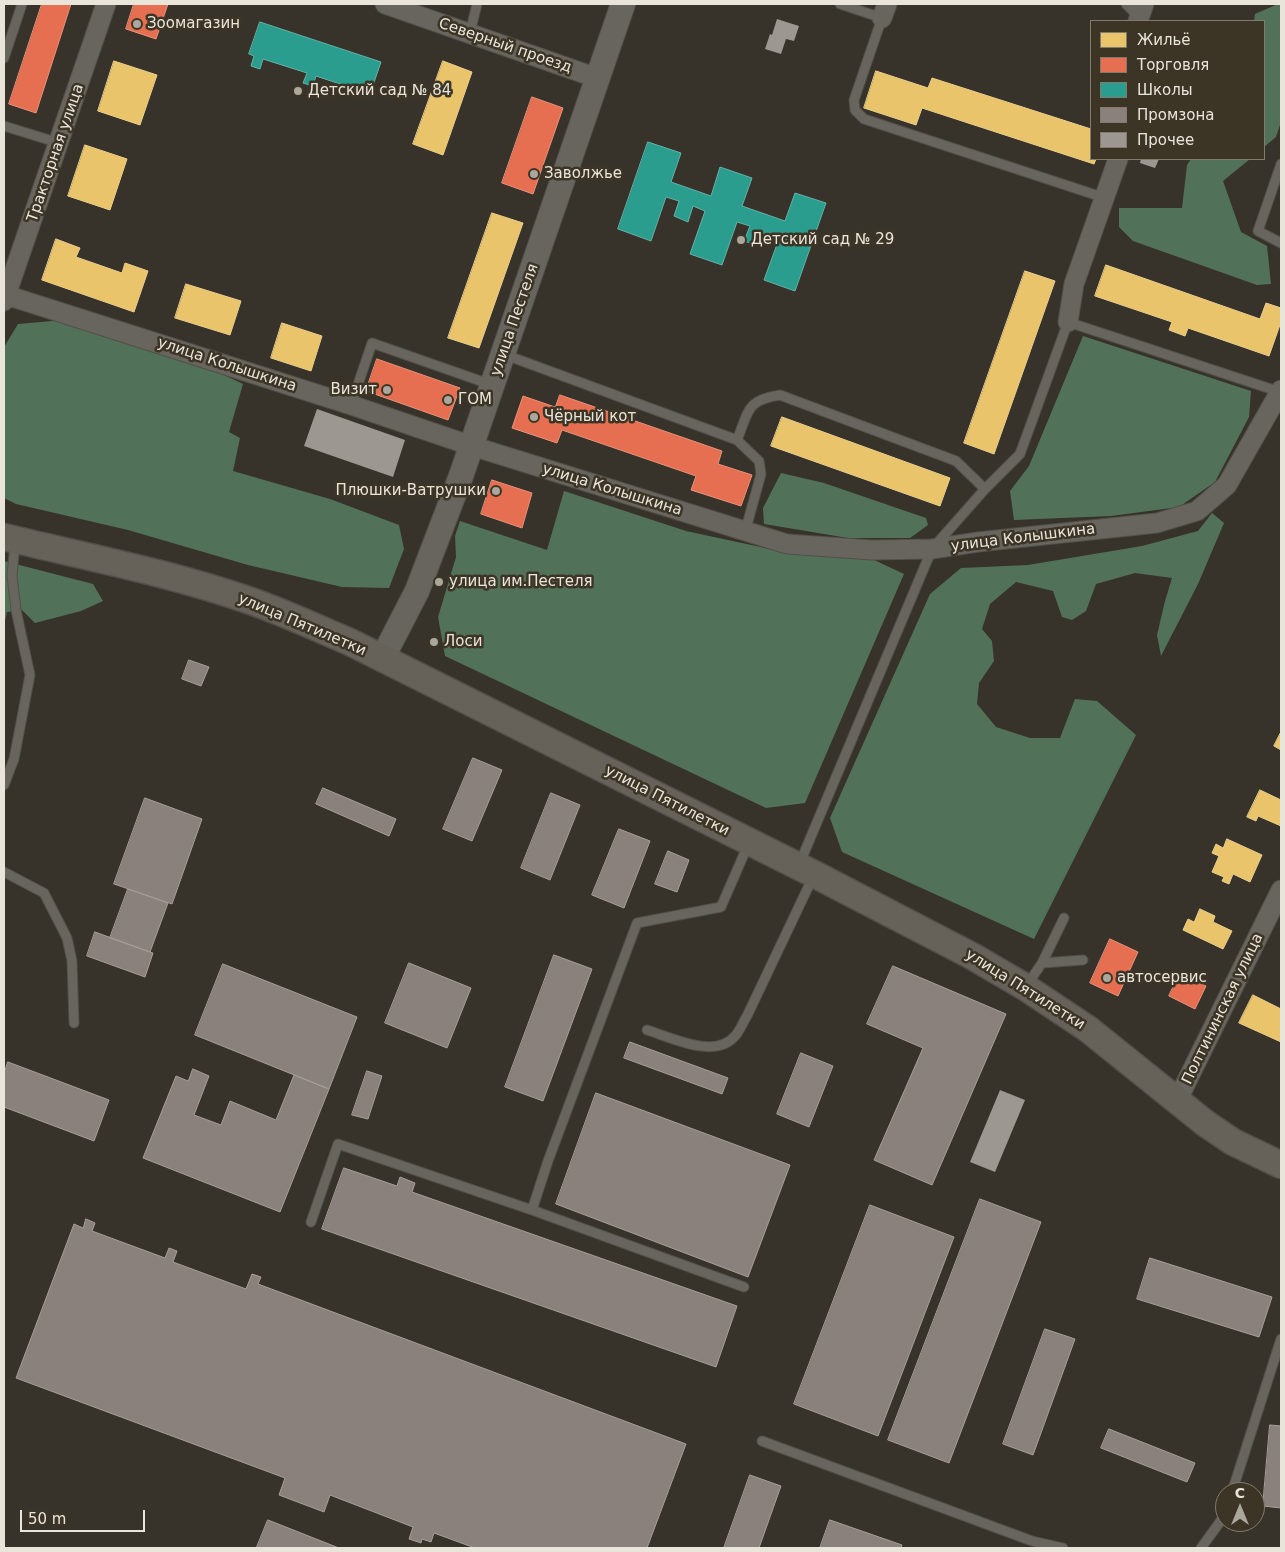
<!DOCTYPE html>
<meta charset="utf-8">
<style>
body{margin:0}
#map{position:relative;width:1285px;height:1552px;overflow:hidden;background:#37332b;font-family:"DejaVu Sans",sans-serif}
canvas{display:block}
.frame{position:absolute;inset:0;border:5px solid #e9e5db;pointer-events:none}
.legend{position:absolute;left:1090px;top:20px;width:175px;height:140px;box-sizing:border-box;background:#3c3526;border:1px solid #817b6e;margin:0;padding:6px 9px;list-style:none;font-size:15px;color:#e9e5db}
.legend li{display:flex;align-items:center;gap:10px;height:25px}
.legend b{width:25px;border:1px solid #817b6e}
.north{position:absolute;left:1215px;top:1482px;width:50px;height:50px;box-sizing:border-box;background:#3c3526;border:1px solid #817b6e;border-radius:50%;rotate:0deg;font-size:14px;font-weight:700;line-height:20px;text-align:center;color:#e9e5db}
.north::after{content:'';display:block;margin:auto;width:18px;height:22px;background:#aba79d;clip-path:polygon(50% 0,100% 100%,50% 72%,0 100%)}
.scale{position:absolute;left:20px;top:1510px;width:125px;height:22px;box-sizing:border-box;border:2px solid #e9e5db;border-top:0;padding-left:6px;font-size:15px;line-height:18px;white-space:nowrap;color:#e9e5db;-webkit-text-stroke:4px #3c3526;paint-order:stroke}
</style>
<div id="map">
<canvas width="1285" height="1552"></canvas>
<div class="frame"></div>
<ul class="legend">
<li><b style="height:14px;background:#e9c46a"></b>Жильё</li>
<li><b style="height:14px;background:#e76f51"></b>Торговля</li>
<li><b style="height:14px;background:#2a9d8f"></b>Школы</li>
<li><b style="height:14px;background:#8a817c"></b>Промзона</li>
<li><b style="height:14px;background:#9d9792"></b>Прочее</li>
</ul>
<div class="north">С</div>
<div class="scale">50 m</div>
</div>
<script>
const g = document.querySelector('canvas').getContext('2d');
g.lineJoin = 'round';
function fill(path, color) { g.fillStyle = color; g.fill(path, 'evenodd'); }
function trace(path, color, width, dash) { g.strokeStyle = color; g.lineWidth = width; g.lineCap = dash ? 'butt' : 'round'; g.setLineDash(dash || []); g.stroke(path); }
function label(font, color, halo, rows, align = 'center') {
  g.font = font + ' "DejaVu Sans",sans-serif'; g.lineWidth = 5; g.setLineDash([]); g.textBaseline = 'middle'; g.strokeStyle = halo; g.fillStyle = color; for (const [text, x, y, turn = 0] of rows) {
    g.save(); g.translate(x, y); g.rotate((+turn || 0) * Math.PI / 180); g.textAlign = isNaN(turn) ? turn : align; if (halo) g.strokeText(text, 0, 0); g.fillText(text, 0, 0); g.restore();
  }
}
const forest = new Path2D(`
 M 1278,4 L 1281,5 L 1281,122 L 1276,137 L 1264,147 L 1264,21 L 1254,21 L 1255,14 Z
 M 1191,159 L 1250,159 L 1223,181 L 1241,232 L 1267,246 L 1271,284 L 1257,285 L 1133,241 L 1119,227 L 1119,208 L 1182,208 L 1187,165 Z
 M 64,320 L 203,365 L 243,384 L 229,432 L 240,438 L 233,471 L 330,499 L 399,525 L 404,549 L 389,588 L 342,587 L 248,565 L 128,530 L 16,504 L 4,498 L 4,347 L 18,324 Z
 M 1083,336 L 1251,391 L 1249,417 L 1215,482 L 1179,507 L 1111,516 L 1014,520 L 1010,491 L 1029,466 Z
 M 781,473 L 824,483 L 926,518 L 928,525 L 910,538 L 848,538 L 764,524 L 763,508 Z
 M 564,491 L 686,531 L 784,552 L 868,557 L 904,574 L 805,803 L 766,808 L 445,656 L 438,617 L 456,557 L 455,536 L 460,521 L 547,550 Z
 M 1212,513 L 1224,523 L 1198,584 L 1161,656 L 1157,635 L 1165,601 L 1172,578 L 1135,573 L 1096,584 L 1086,611 L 1072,620 L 1062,617 L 1053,591 L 1016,582 L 990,604 L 982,629 L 992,641 L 994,661 L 979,683 L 977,704 L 996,727 L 1030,738 L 1060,738 L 1075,699 L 1097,701 L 1136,735 L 1034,939 L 842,852 L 830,818 L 930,594 L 961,568 L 1028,565 L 1142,546 L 1198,531 Z
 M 4,561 L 93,584 L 103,601 L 81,611 L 35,623 L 22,610 L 7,612 L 4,625 Z`);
const homes = new Path2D(`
 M 114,61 L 157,75 L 140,125 L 98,111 Z
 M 443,61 L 472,72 L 443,155 L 413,144 Z
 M 876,71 L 928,88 L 932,78 L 1091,129 L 1091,159 L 1096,159 L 1094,164 L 922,108 L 916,125 L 864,108 Z
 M 85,145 L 127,159 L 110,210 L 68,196 Z
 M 492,213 L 523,223 L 479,348 L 448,338 Z
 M 56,239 L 80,248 L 76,257 L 122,273 L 125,263 L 148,271 L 134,312 L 42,280 Z
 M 1106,265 L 1260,319 L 1266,303 L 1281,308 L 1281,322 L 1269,356 L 1188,328 L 1185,336 L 1169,330 L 1172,322 L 1095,296 Z
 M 1025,271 L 1055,281 L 994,454 L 964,443 Z
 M 186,284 L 241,301 L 230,335 L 175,318 Z
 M 282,323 L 322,336 L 311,371 L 271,358 Z
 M 782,417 L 950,478 L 940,506 L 771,446 Z
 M 1281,732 L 1281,750 L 1274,746 Z
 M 1260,790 L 1281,800 L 1281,826 L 1258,816 L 1256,821 L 1247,817 Z
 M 1227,839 L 1262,855 L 1250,882 L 1233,874 L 1229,884 L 1222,881 L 1224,877 L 1212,872 L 1219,856 L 1212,853 L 1216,844 L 1223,848 Z
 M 1200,909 L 1215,916 L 1213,922 L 1232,931 L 1223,949 L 1183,930 L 1188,919 L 1194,922 Z
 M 1253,995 L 1281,1009 L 1281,1042 L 1239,1023 Z`);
const shops = new Path2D(`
 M 42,4 L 71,4 L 36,113 L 9,104 Z
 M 134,4 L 168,4 L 156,39 L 126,29 Z
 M 532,97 L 563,108 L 533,194 L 502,183 Z
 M 377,359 L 460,388 L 448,420 L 366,391 Z
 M 560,395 L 722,451 L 718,464 L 752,475 L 741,506 L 691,490 L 696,476 L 562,430 L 557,443 L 512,428 L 523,396 L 555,407 Z
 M 492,480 L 532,493 L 522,528 L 481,514 Z
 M 1110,939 L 1138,952 L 1118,996 L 1090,983 Z
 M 1180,973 L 1206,986 L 1195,1009 L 1169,996 Z`);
const schools = new Path2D(`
 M 260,22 L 381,62 L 370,94 L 316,76 L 313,86 L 303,83 L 307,73 L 263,59 L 260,69 L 251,66 L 254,56 L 249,54 Z
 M 648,142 L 681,153 L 671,182 L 711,196 L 720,167 L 752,178 L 742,206 L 785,221 L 795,193 L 826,203 L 795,291 L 764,280 L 780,236 L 766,232 L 760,246 L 744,241 L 750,226 L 737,222 L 722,265 L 690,254 L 705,211 L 693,206 L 688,222 L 674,216 L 679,201 L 666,197 L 651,241 L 618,229 Z`);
const industry = new Path2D(`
 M 189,660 L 209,667 L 201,686 L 182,679 Z
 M 473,758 L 502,770 L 472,841 L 443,829 Z
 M 323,788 L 396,819 L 389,836 L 316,804 Z
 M 551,793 L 580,805 L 550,880 L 521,868 Z
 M 145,798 L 202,819 L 172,904 L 114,884 Z
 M 619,829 L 650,841 L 624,908 L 592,895 Z
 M 668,851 L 689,860 L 677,892 L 655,884 Z
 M 128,889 L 168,903 L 150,952 L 110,938 Z
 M 95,932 L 153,953 L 145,977 L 87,956 Z
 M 554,955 L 592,969 L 543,1101 L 505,1087 Z
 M 409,963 L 471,988 L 447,1048 L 385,1023 Z
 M 223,964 L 357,1017 L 329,1089 L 195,1035 Z
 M 893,966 L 1006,1014 L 932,1185 L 874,1160 L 923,1048 L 867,1024 Z
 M 630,1042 L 728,1078 L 722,1094 L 624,1058 Z
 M 801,1053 L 833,1066 L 809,1127 L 777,1114 Z
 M 8,1062 L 109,1100 L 94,1141 L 4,1107 L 4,1074 Z
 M 193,1069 L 209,1076 L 194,1115 L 221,1125 L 230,1101 L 276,1120 L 294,1075 L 329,1089 L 280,1212 L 143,1158 L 176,1076 L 188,1081 Z
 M 367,1071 L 382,1076 L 368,1119 L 352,1115 Z
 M 596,1093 L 790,1165 L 748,1277 L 556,1204 Z
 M 344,1168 L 397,1186 L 400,1177 L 415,1183 L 412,1192 L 737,1306 L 716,1367 L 322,1229 Z
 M 980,1199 L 1041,1222 L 949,1463 L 888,1440 Z
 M 870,1205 L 954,1237 L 878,1436 L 794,1404 Z
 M 86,1219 L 95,1223 L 92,1231 L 165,1258 L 169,1248 L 177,1251 L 173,1262 L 246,1289 L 252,1274 L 261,1277 L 258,1284 L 686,1444 L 647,1548 L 475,1548 L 434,1533 L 431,1542 L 422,1539 L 421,1543 L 409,1539 L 413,1527 L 330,1495 L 324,1512 L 279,1495 L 285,1478 L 16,1378 L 74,1224 L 83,1228 Z
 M 1150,1258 L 1272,1297 L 1259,1337 L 1137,1299 Z
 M 1045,1329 L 1075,1339 L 1033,1455 L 1003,1444 Z
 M 1270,1425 L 1281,1426 L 1281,1508 L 1263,1506 Z
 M 1109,1429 L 1195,1463 L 1187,1482 L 1101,1448 Z
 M 750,1475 L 781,1486 L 759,1548 L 724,1548 Z
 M 268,1520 L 339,1548 L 259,1548 L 257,1547 Z
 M 830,1520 L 902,1545 L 901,1548 L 820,1548 Z`);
const building = new Path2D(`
 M 777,19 L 799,26 L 794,41 L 786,39 L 781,54 L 765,49 L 770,34 L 772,35 Z
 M 1141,159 L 1159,159 L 1155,168 L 1140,163 Z
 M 317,409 L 405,440 L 393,477 L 304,446 Z
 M 1000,1090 L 1025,1100 L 995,1172 L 970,1162 Z`);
const service = new Path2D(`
 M 840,4 L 882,18 L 854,100 L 855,110 L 864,119 L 1105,198
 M 1126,4 L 1139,17
 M 470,33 L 477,4
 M 4,58 L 22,4
 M 4,126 L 59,143
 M 1281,164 L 1258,231 L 1281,243
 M 503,354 L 737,440 L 759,461 L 761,474 L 745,532
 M 351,405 L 372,343 L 492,385
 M 737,440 C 749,411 746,400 780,395 L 956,461 L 985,489
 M 4,785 L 14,759 L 30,675 L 16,610 L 12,576 L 15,543
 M 799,865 L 932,549 L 985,489 L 1020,454 L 1068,322 L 1280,392
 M 4,872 L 44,893 L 67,938 L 72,961 L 74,1023
 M 1042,963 L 1083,960
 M 1027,985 L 1042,963 L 1064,918
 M 647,1030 C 670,1037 715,1060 735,1036 C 740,1031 743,1022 747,1016 L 813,877
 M 532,1210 L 548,1161 L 637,923 L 721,907 L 748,845
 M 311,1222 L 338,1144 L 532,1210 L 744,1287
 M 762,1441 L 1032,1541 L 1063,1548
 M 1232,1492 L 1281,1339
 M 1201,1548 L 1225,1515`);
const minor = new Path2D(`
 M 385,4 L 597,78
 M 882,18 L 887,4
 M 1138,21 L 1144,4
 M 6,295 L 351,405 L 472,446 L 787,544 L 872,550 L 932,549 L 978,542 L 1157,523 L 1197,511 L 1227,485 L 1281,390
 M 4,301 L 106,4
 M 1068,322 L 1074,284 L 1118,159
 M 1177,1101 L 1281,890`);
const tertiary = new Path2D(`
 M 382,659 L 417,591 L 461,476 L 623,4`);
const secondary = new Path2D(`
 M 4,537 C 87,557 171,573 251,601 C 285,613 317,628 350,642 L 814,874 L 972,956 L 1025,987 L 1088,1029 L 1205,1123 L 1233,1142 L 1281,1165`);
const markers = [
 [137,24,5,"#aba79d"],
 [298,91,5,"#aba79d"],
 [534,174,5,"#aba79d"],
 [741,240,5,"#aba79d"],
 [387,390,5,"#aba79d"],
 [448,400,5,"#aba79d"],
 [534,417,5,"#aba79d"],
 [496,491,5,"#aba79d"],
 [439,582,5,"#aba79d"],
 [434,642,5,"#aba79d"],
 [1107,978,5,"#aba79d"]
];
const poiNames = [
 ["Зоомагазин",147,24],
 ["Детский сад № 84",308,91],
 ["Заволжье",544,174],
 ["Детский сад № 29",751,240],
 ["Визит",377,390,"right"],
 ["ГОМ",458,400],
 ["Чёрный кот",544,417],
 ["Плюшки-Ватрушки",486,491,"right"],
 ["улица им.Пестеля",449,582],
 ["Лоси",444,642],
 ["автосервис",1117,978]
];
const streetNames = [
 ["Северный проезд",505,46,19],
 ["Тракторная улица",56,153,-71],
 ["улица Пестеля",515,320,-71],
 ["улица Колышкина",227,365,18],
 ["улица Колышкина",612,490,17],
 ["улица Колышкина",1023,538,-7],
 ["улица Пятилетки",302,625,23],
 ["улица Пятилетки",667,801,27],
 ["улица Пятилетки",1025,990,32],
 ["Полтининская улица",1223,1009,-64]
];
fill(forest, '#527159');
fill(homes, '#e9c46a');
trace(homes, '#e9ce8c', 1);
fill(shops, '#e76f51');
trace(shops, '#e8927a', 1);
fill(schools, '#2a9d8f');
trace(schools, '#63b3a6', 1);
fill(industry, '#8a817c');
trace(industry, '#a69f98', 1);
fill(building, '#9d9792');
trace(service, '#524f48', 11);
trace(minor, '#524f48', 21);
trace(tertiary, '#524f48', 26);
trace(secondary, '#524f48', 29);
trace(service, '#68655f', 9);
trace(minor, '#68655f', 19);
trace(tertiary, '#68655f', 24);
trace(secondary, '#666159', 26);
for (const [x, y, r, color] of markers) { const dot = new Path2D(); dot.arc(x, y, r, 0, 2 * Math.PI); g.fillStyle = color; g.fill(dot); trace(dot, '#3c3526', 2); }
label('15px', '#e9e5db', '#3c3526', poiNames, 'left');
label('15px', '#e9e5db', '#3c3526', streetNames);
</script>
